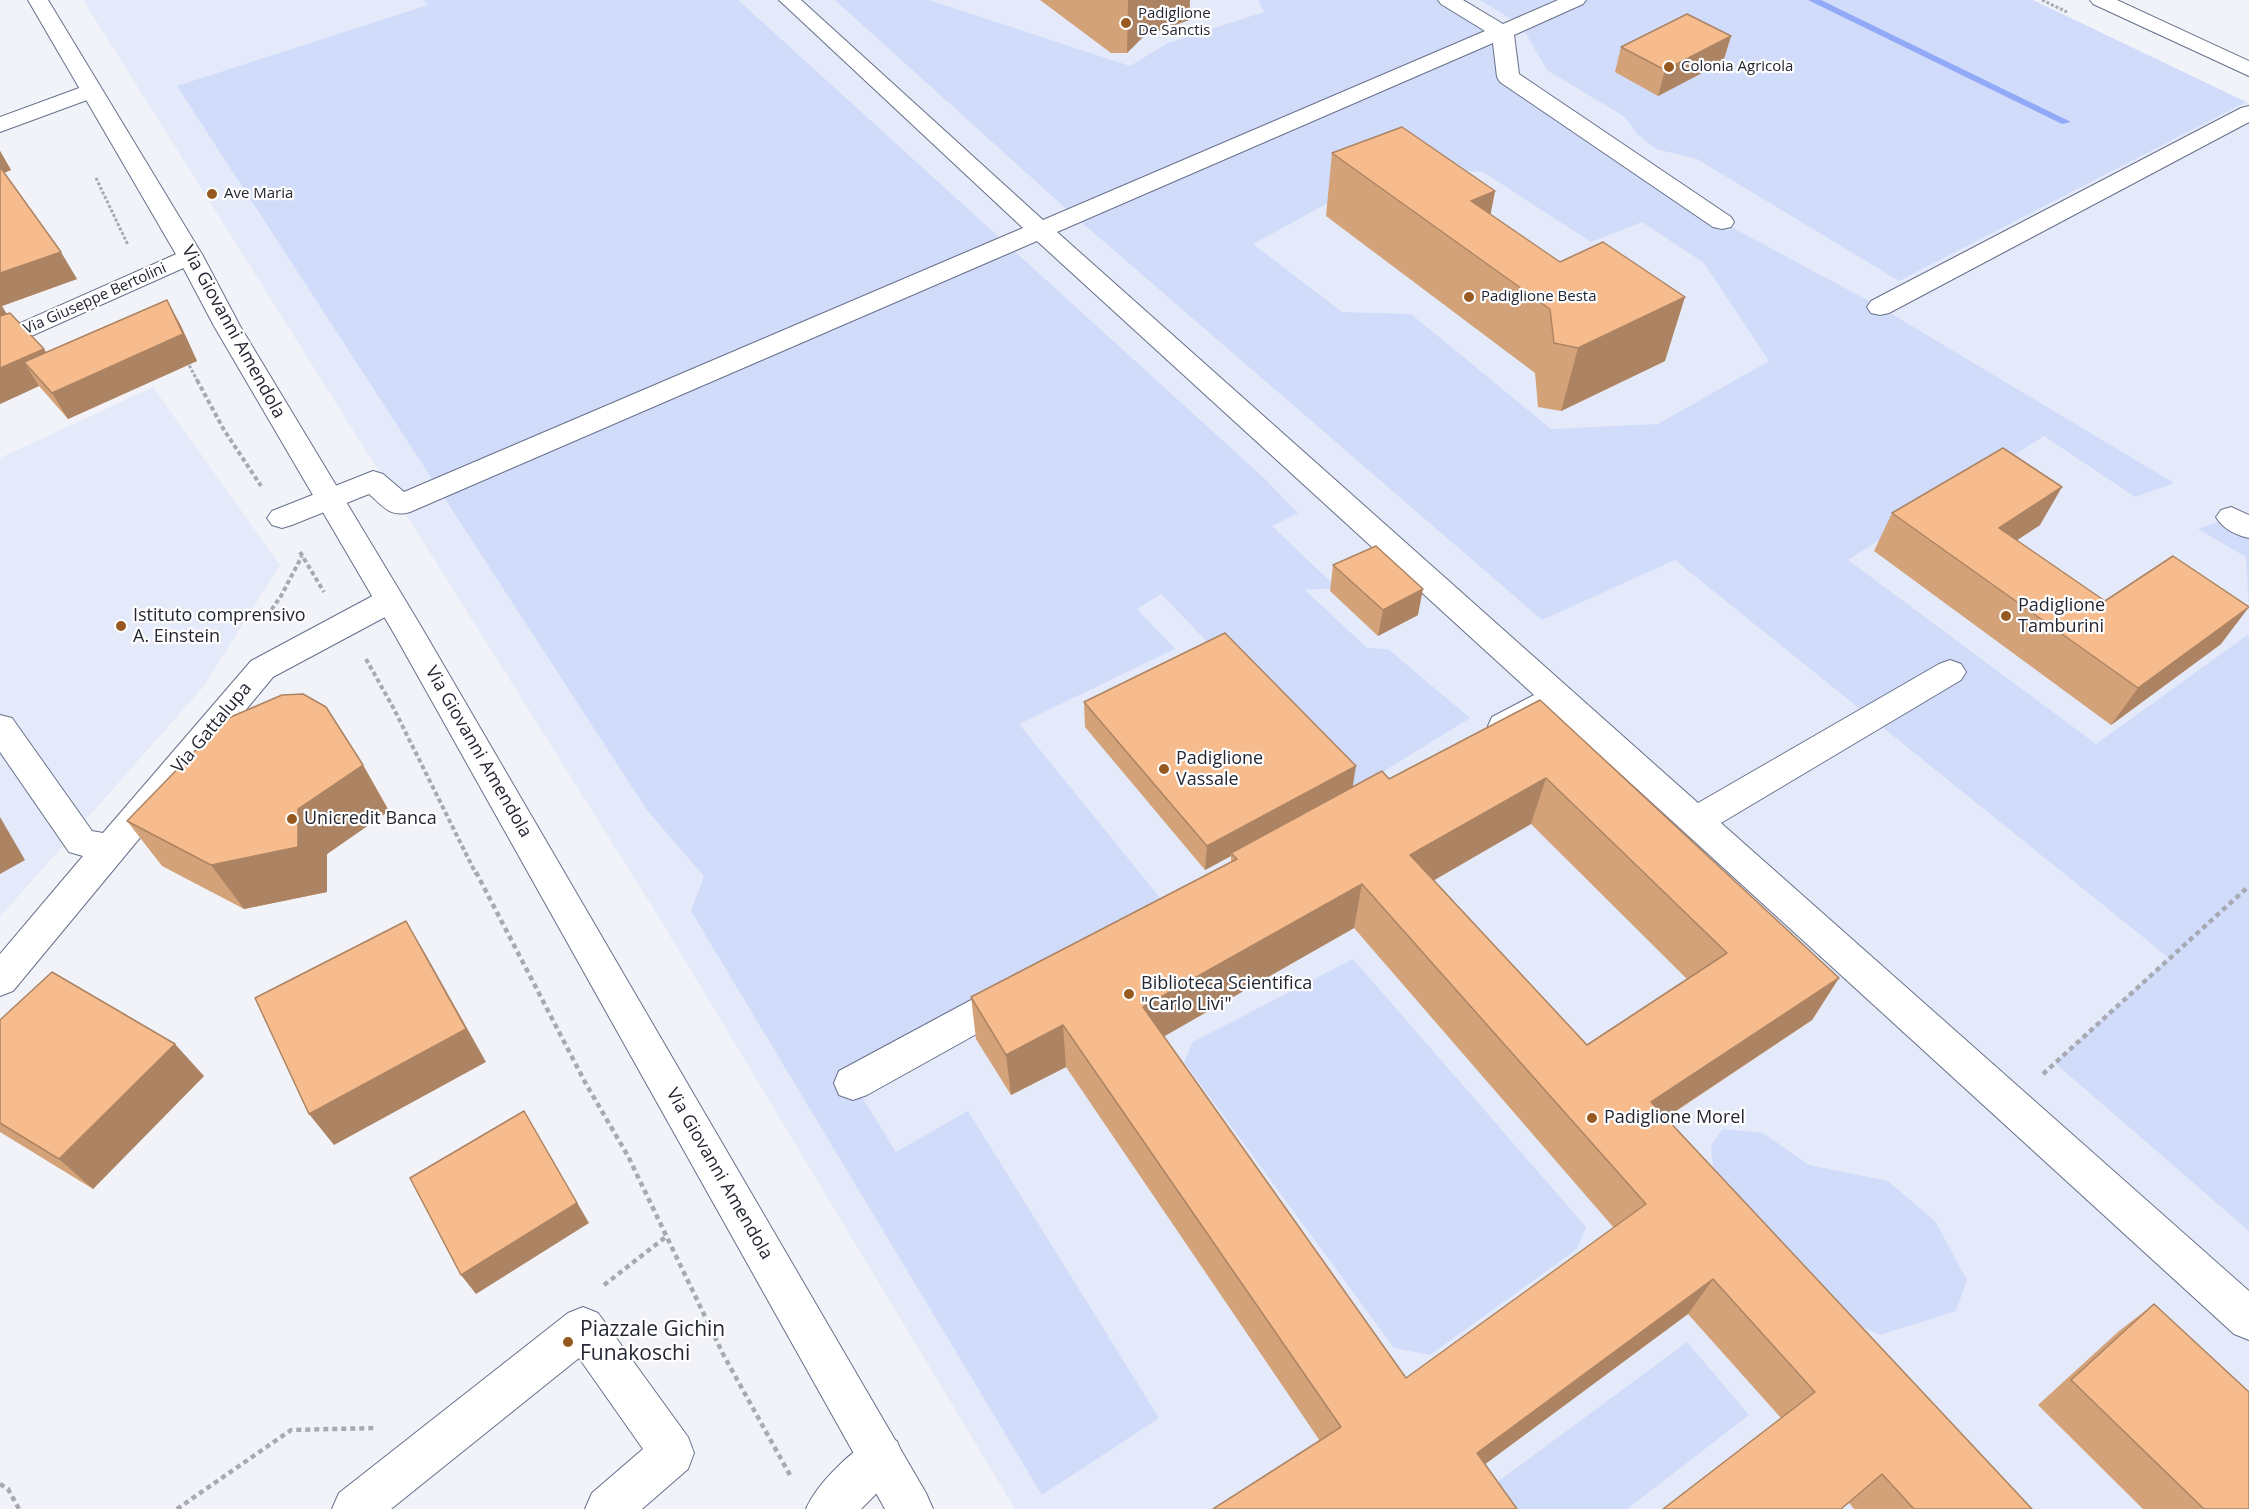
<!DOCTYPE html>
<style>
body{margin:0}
canvas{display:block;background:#f1f3f9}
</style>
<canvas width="2249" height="1509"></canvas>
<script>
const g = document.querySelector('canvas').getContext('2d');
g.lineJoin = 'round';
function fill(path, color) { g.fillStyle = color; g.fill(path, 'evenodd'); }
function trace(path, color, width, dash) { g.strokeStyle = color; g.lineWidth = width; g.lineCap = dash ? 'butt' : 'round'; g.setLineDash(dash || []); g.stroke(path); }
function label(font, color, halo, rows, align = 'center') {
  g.font = font + ' "Open Sans",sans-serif'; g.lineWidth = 4.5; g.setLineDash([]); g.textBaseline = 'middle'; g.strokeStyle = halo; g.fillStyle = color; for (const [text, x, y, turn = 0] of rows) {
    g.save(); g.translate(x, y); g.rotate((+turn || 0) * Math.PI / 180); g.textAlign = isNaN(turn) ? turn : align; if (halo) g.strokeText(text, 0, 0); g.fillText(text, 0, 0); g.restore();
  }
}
const built = new Path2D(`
 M 83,0 L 2033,0 L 2249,103 L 2249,1509 L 1015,1509 L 658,916 Z
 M 153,387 L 280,565 L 204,686 L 0,917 L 0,458 Z`);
const green = new Path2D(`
 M 424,0 L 738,0 L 1265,479 L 1298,513 L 1272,526 L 1337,588 L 1305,590 L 1367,648 L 1388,649 L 1470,718 L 1352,791 L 1161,594 L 1137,609 L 1175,649 L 1019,724 L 1169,909 L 853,1083 L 896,1152 L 968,1111 L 1159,1418 L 1042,1495 L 691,911 L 704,876 L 647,810 L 177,86 L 428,5 Z
 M 835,0 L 929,0 L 1130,66 L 1168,43 L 1264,12 L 1258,0 L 1448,0 L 1503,33 L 1509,77 L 1722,222 L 1880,307 L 2174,483 L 2135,497 L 2044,436 L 1848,560 L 2096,744 L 2249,634 L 2249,1231 L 2055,1063 L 2169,958 L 1675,560 L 1542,620 L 1073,215 ZM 1394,167 L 1483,172 L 1591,242 L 1642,222 L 1704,263 L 1769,361 L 1658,424 L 1551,429 L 1411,314 L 1342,312 L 1253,244 Z
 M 1480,0 L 2033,0 L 2246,102 L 1899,281 L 1697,159 L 1656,149 L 1637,134 L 1625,117 L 1547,70 L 1521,25 Z
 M 2231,517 L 2249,528 L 2249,612 L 2246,557 L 2198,529 Z
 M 1353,959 L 1586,1227 L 1577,1249 L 1430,1355 L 1394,1348 L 1184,1062 L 1193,1042 Z
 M 1723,1129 L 1763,1133 L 1809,1165 L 1888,1181 L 1935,1221 L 1967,1280 L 1956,1311 L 1880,1335 L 1829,1311 L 1714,1178 L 1711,1145 Z
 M 1687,1342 L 1749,1415 L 1627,1509 L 1503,1509 L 1488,1489 Z`);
const stream = new Path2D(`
 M 1808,0 L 1821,0 L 2071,122 L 2062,124 Z`);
const pathFar2 = new Path2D(`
 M 2042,0 L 2067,12
 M 96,178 L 128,245
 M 187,361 L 198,382`);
const pathFar1 = new Path2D(`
 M 197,380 L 224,430 L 261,486
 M 300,552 L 324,592
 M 263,622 L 281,596 L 302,556
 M 366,659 L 394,709 L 476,874`);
const path = new Path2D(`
 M 476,872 L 586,1084 L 628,1156 L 723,1354 L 791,1477
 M 2043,1074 L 2249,886
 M 604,1285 L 667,1236
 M 0,1484 L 8,1489 L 19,1509
 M 177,1509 L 291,1430 L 376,1428`);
const minor = new Path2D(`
 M 779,0 L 801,0 L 1043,220 L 1485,31 L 1441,4 L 1438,0 L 1463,0 L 1503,24 L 1558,0 L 1586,0 L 1583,4 L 1514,35 L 1519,74 L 1731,217 L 1734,222 L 1731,227 L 1722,229 L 1713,227 L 1500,82 L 1497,77 L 1493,43 L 1057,232 L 1698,803 L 1939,664 L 1950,660 L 1961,664 L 1966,672 L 1961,680 L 1721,823 L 2249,1291 L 2249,1340 L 2234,1334 L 1554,713 C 1535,724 1514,742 1492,735 L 1488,726 L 1492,717 L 1534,695 L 1037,241 L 410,512 C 390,518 383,506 369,494 L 292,525 L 282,528 L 272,525 L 267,518 L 272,511 L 373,471 L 383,474 L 404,492 L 1023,228 Z
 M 2090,0 L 2117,0 L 2249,61 L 2249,76 L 2093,4 Z
 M 90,84 L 98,86 L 101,91 L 98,96 L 0,132 L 0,117 Z
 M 2249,106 L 2249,122 L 1889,313 L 1880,315 L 1871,313 L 1867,307 L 1871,301 L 2241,108 Z
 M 190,248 L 199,251 L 203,256 L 199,261 L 0,350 L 0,332 Z
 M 2231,507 L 2249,515 L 2249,538 C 2236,535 2223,529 2216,517 L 2221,510 Z
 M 389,590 L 400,593 L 404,601 L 400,609 L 273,677 L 13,991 L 0,996 L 0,954 L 83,856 L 69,852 L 0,752 L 0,715 L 12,718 L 92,831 L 103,833 L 251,661 L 378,593 Z
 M 1012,980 L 1025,985 L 1030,996 L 1025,1007 L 867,1095 L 853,1100 L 839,1095 L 834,1083 L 839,1071 L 999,985 Z
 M 583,1307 L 598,1313 L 688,1437 L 694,1453 L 688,1469 L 642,1509 L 585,1509 L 592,1493 L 643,1449 L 579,1358 L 391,1509 L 332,1509 L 339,1493 L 568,1313 Z
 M 881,1435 L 897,1441 L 903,1457 L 897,1473 L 861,1509 L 806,1509 C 817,1483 855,1446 881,1435 Z`);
const major = new Path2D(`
 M 28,0 L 48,0 L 203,256 L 240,326 L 419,623 L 926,1493 L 933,1509 L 885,1509 L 396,637 L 214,326 L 177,256 Z`);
const wall = new Path2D(`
 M 1040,0 L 1190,0 L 1189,20 L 1144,36 L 1127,53 L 1111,53 Z
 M 1731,36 L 1723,62 L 1658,96 L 1615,72 L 1621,47 Z
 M 0,151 L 11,170 L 4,173 L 77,279 L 2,306 L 6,314 L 44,349 L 46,353 L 167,300 L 181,326 L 197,361 L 68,419 L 39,386 L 0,404 Z
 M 1332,153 L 1495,191 L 1490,214 L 1665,361 L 1561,411 L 1538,407 L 1535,373 L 1326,216 Z
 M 1892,513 L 2040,525 L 2017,540 L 2105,601 L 2221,644 L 2111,725 L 1874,551 Z
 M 1333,565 L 1418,615 L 1378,636 L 1330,591 Z
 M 1540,700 L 1839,978 L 1812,1020 L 1666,1118 L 2032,1509 L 1854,1509 L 1781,1418 L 1688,1314 L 1485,1464 L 1320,1441 L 1066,1067 L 1011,1095 L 976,1039 L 971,997 L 1231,862 L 1231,856 L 1205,870 L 1085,727 L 1084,702 L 1353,786 L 1389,779 ZM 1531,824 L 1687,979 L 1587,1045 L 1434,880 ZM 1354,928 L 1614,1228 L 1406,1378 L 1164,1036 Z
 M 363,765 L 389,811 L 327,854 L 327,892 L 244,909 L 162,866 L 127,821 Z
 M 0,1020 L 204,1076 L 93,1189 L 0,1132 Z
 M 2154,1304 L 2249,1509 L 2143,1509 L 2038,1405 L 2119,1331 Z`);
const shadedWall = new Path2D(`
 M 1128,0 L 1190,0 L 1189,20 L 1144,36 L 1127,53 Z
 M 1731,36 L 1723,62 L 1658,96 L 1665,70 Z
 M 0,151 L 11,170 L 1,174 L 0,172 Z
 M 1495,191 L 1483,254 L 1471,201 Z
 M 61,252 L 77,279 L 2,306 L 13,324 L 0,331 L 0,273 Z
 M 1685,297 L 1665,361 L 1561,411 L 1578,348 Z
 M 167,300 L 181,326 L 197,361 L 68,419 L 52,393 Z
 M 44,349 L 61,376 L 24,362 L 39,386 L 0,404 L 0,368 Z
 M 2062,487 L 2040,525 L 1978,566 L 1999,528 Z
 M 1423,589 L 1418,615 L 1378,636 L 1383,610 Z
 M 2249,607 L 2221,644 L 2111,725 L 2138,688 Z
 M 363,765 L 389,811 L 327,854 L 327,892 L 244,909 L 211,865 L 298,809 Z
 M 1356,766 L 1352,791 L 1231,853 L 1231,856 L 1205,870 L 1207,846 Z
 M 1546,778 L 1531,824 L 1400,900 L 1410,855 Z
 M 0,817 L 25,860 L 0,874 Z
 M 1362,884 L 1354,928 L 1142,1049 L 1143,1007 Z
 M 406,921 L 426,955 L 486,1062 L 334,1145 L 309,1114 Z
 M 1839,978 L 1812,1020 L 1630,1141 L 1651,1102 Z
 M 1063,1025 L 1066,1067 L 1011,1095 L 1006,1055 Z
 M 175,1044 L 204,1076 L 93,1189 L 59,1159 Z
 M 524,1111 L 589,1223 L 476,1294 L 461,1275 Z
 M 1713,1279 L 1688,1314 L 1461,1482 L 1477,1453 Z`);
const building = new Path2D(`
 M 1687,14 L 1731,36 L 1665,70 L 1621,47 Z
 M 1402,127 L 1495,191 L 1471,201 L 1560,262 L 1603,242 L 1685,297 L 1578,348 L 1554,343 L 1550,309 L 1332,153 Z
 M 0,167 L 61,252 L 0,273 Z
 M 167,300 L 183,334 L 52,393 L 24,362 Z
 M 10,313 L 44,349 L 0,368 L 0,316 Z
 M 2003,448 L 2062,487 L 1999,528 L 2105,601 L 2173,556 L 2249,607 L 2138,688 L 1892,513 Z
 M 1376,546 L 1423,589 L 1383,610 L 1333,565 Z
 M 1225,633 L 1356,766 L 1207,846 L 1084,702 Z
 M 303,694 L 326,707 L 363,765 L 298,809 L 298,847 L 211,865 L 127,821 L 226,719 L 282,695 Z
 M 1540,700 L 1839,978 L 1651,1102 L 2032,1509 L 1914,1509 L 1882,1474 L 1841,1509 L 1663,1509 L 1815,1392 L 1713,1279 L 1477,1453 L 1517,1509 L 1213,1509 L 1341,1427 L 1063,1025 L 1006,1055 L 971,997 L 1237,859 L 1231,853 L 1382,771 L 1389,779 ZM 1546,778 L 1727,953 L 1587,1045 L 1410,855 ZM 1362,884 L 1646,1204 L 1406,1378 L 1143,1007 Z
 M 406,921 L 466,1029 L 309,1114 L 255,998 Z
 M 52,972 L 175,1044 L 59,1159 L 0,1123 L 0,1020 Z
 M 524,1111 L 577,1203 L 461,1275 L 410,1178 Z
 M 2154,1304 L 2249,1392 L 2249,1509 L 2204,1509 L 2071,1380 Z`);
const markers = [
 [1126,23,6,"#97591f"],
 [1669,67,6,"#97591f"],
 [212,194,6,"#97591f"],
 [1469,297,6,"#97591f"],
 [2006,616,6,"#97591f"],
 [121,626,6,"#97591f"],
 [1164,769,6,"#97591f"],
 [292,819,6,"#97591f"],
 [1129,994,6,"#97591f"],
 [1592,1118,6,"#97591f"],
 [568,1342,6,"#97591f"]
];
const farPoinames = [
 ["Padiglione",1138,14],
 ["De Sanctis",1138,31],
 ["Colonia Agricola",1681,67],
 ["Ave Maria",224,194],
 ["Padiglione Besta",1481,297]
];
const farStreetnames = [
 ["Via Giuseppe Bertolini",95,299,-24]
];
const streetNames = [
 ["Via Giovanni Amendola",233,332,61],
 ["Via Gattalupa",212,728,-50],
 ["Via Giovanni Amendola",478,752,60],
 ["Via Giovanni Amendola",719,1174,60]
];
const poiNames = [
 ["Padiglione",2018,606],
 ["Tamburini",2018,627],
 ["Istituto comprensivo",133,616],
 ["A. Einstein",133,637],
 ["Padiglione",1176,759],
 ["Vassale",1176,780],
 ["Unicredit Banca",304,819],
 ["Biblioteca Scientifica",1141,984],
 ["\"Carlo Livi\"",1141,1005],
 ["Padiglione Morel",1604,1118]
];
const nearPoinames = [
 ["Piazzale Gichin",580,1330],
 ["Funakoschi",580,1354]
];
fill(built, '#e4eaf9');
fill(green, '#d1dcfb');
fill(stream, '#92a9f7');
trace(minor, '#67708b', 2);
trace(major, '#67708b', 2);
trace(pathFar2, '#a7aab2', 3, [3, 2]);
trace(pathFar1, '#a7aab2', 4, [4.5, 3]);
trace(path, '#a7aab2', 4.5, [5, 4]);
fill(minor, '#fff');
fill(major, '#fff');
fill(wall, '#d4a279');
fill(shadedWall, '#ad8463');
fill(building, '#f7bc8d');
trace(building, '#ad8463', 1.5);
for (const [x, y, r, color] of markers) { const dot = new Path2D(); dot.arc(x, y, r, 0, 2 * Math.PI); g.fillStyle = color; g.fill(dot); trace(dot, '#fff', 2); }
label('15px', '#242733', '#fff', farPoinames, 'left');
label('15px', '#242733', '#fff', farStreetnames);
label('18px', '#242733', '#fff', streetNames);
label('18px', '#242733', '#fff', poiNames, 'left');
label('21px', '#242733', '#fff', nearPoinames, 'left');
</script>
